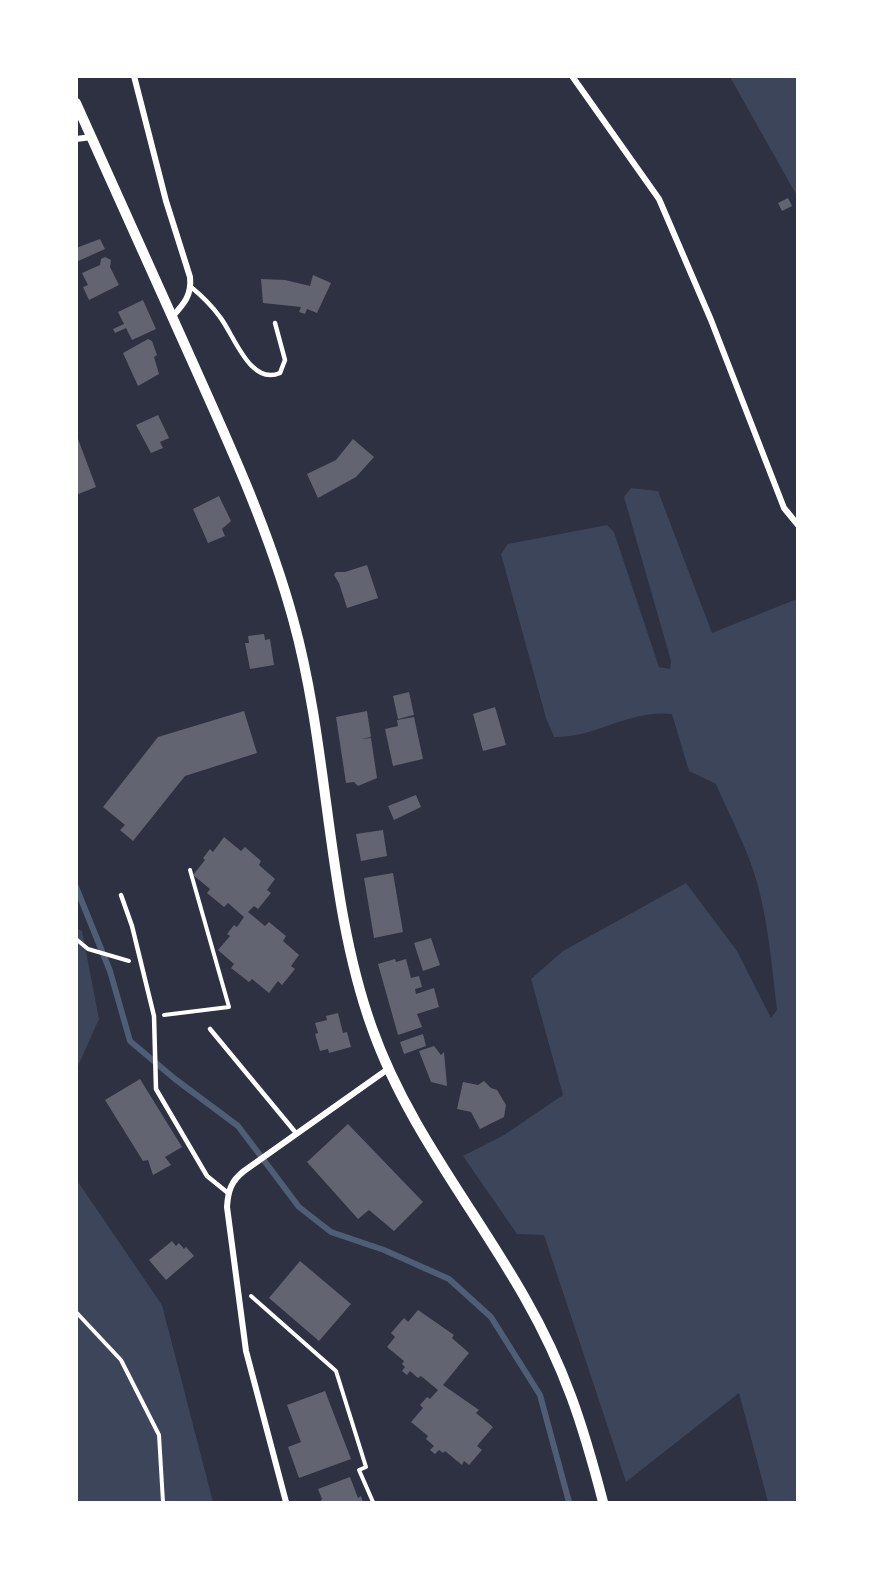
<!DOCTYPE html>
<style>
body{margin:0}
#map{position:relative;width:874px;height:1579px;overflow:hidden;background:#2d3142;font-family:"Roboto Serif",serif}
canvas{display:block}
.frame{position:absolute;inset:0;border:78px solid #fff;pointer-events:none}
</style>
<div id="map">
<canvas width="874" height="1579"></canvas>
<div class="frame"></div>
</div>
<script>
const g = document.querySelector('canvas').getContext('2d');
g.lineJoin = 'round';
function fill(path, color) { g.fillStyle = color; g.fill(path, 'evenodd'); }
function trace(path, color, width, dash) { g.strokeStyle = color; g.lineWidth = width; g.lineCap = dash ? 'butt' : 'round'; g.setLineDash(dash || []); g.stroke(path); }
const green = new Path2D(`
 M 730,77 L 797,77 L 797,196 Z
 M 631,488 L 658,491 L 712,633 L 797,599 L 797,1502 L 768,1502 L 739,1393 L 626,1482 L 544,1235 L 517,1234 L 463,1156 L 504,1135 L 563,1095 L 531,979 L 563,951 L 686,883 L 737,951 L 771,1018 L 777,1010 C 772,969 769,927 758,886 C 749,851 730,817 716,784 L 689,771 L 672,714 C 630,709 595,738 554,737 L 546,718 L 501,554 L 508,544 L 607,525 L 614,532 L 659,667 L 670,669 L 671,661 L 624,497 Z
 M 76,928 L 82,931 L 99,1019 L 77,1068 Z
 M 76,1179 L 162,1305 L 213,1502 L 77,1502 Z`);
const stream = new Path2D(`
 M 76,887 L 110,971 L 130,1041 L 175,1079 L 238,1126 L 299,1207 L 331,1232 L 384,1250 L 449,1279 L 491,1317 L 540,1395 L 569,1502`);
const building = new Path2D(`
 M 788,198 L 792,206 L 782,211 L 778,203 Z
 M 100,239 L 105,249 L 76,262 L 76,248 Z
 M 105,257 L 111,260 L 110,267 L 119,285 L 89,300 L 83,287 L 88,285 L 82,273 L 100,265 L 101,259 Z
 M 313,275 L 331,283 L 317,313 L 307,309 L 305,314 L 299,312 L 301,307 L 263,303 L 261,279 L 285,280 L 310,286 Z
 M 143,300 L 156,329 L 132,340 L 126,328 L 115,333 L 113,329 L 124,324 L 118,312 Z
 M 148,339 L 152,341 L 157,355 L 154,357 L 159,374 L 138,386 L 123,353 Z
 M 158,415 L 169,438 L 160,442 L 163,448 L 151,453 L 136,425 Z
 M 78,439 L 96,487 L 76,495 L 76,440 Z
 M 353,439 L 374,457 L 356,477 L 318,498 L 307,474 L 336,460 Z
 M 219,496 L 231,521 L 222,529 L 225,536 L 208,543 L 193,509 Z
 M 367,565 L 378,598 L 347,608 L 339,583 L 334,575 L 336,572 L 345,572 Z
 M 264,634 L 265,640 L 270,639 L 274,665 L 250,669 L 245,643 L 249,643 L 248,636 Z
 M 409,692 L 414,715 L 398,719 L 393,696 Z
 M 495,707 L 506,745 L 483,751 L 473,714 Z
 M 244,711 L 257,753 L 185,776 L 133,841 L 120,830 L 125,825 L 103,807 L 158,737 Z
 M 367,711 L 371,737 L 361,739 L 371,738 L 377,778 L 358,786 L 354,782 L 346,783 L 336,717 Z
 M 414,717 L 423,759 L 393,766 L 385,729 L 398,726 L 397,720 Z
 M 416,795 L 421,807 L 394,820 L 388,806 Z
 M 383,830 L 387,856 L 361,861 L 356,834 Z
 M 224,837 L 241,851 L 245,847 L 261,861 L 259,865 L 275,879 L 267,890 L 271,893 L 258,909 L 254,906 L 248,912 L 265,926 L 269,922 L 286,936 L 283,941 L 299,955 L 291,966 L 295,969 L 282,985 L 278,981 L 269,993 L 252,979 L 249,982 L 231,968 L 234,964 L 218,950 L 230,936 L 227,934 L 234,925 L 237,927 L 244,917 L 228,903 L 224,907 L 207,893 L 210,889 L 193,875 L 205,860 L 203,858 L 210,849 L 213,852 Z
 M 393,873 L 403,932 L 374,938 L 364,878 Z
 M 431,938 L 440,965 L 423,971 L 414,943 Z
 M 395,959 L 396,962 L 406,959 L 411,978 L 419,976 L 422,987 L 415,989 L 416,994 L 434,988 L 439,1007 L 417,1014 L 422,1027 L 398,1035 L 378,964 Z
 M 338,1013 L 343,1033 L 347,1032 L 351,1047 L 329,1053 L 328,1049 L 320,1051 L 315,1034 L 318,1033 L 315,1023 L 327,1020 L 326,1016 Z
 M 423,1034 L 426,1046 L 404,1054 L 400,1042 Z
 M 434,1046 L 441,1055 L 444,1052 L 447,1086 L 431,1082 L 419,1051 Z
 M 140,1079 L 182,1147 L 165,1157 L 171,1165 L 153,1175 L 148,1160 L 143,1161 L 105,1100 Z
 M 484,1081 L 491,1088 L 497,1090 L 506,1105 L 504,1117 L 480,1129 L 471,1112 L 457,1109 L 463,1082 L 478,1085 Z
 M 348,1124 L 423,1202 L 394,1231 L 369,1210 L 358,1219 L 307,1162 Z
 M 172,1241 L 176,1246 L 179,1243 L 184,1249 L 186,1247 L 194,1256 L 166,1280 L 149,1260 Z
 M 300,1261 L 351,1304 L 319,1341 L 269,1298 Z
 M 418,1310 L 454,1335 L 452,1338 L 469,1353 L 443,1385 L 479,1410 L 476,1413 L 493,1427 L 477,1446 L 482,1450 L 469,1465 L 464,1461 L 462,1465 L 445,1451 L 443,1453 L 439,1450 L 435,1454 L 430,1450 L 434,1446 L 426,1439 L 428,1436 L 411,1422 L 423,1408 L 420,1405 L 427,1397 L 430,1399 L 438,1390 L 421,1376 L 418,1378 L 410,1371 L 407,1375 L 402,1371 L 405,1367 L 402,1364 L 404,1361 L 387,1347 L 395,1337 L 391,1333 L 404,1318 L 408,1322 Z
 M 325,1391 L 351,1459 L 299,1478 L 288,1447 L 301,1442 L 287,1405 Z
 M 350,1477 L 358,1498 L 361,1496 L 363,1502 L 320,1502 L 322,1499 L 318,1489 Z`);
const path = new Path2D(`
 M 76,939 L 88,949 L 129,961
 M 164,1015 L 229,1007 L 190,870
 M 251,1296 L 336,1371 L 366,1467 L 359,1470 L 373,1502
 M 76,1312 L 121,1360 L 159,1435 L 163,1502`);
const service = new Path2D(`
 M 191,287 C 202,296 212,306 220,317 C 234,335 250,386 280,373 L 285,360 L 275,323
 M 121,895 L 132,926 L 154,1016 L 156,1089 L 207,1176 L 228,1193
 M 210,1029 L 296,1133`);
const minor = new Path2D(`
 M 134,76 L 166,201 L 190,277 C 192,295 184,304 172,317
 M 572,76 L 659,199 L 711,320 L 784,508 L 798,525
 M 76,139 L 92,137
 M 286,1502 L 246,1351 L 227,1207 C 228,1191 231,1181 244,1171 L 388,1069`);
const tertiary = new Path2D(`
 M 76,103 C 114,186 150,269 188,352 C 227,439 268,527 293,619 C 330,752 326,900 372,1028 C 407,1127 474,1208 525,1298 C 565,1368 583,1425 603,1502`);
fill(green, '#3c4559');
trace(stream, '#4f5d75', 6);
fill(building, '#626471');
trace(path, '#fff', 4);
trace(service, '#fff', 4.5);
trace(minor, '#fff', 6);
trace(tertiary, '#fff', 10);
</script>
